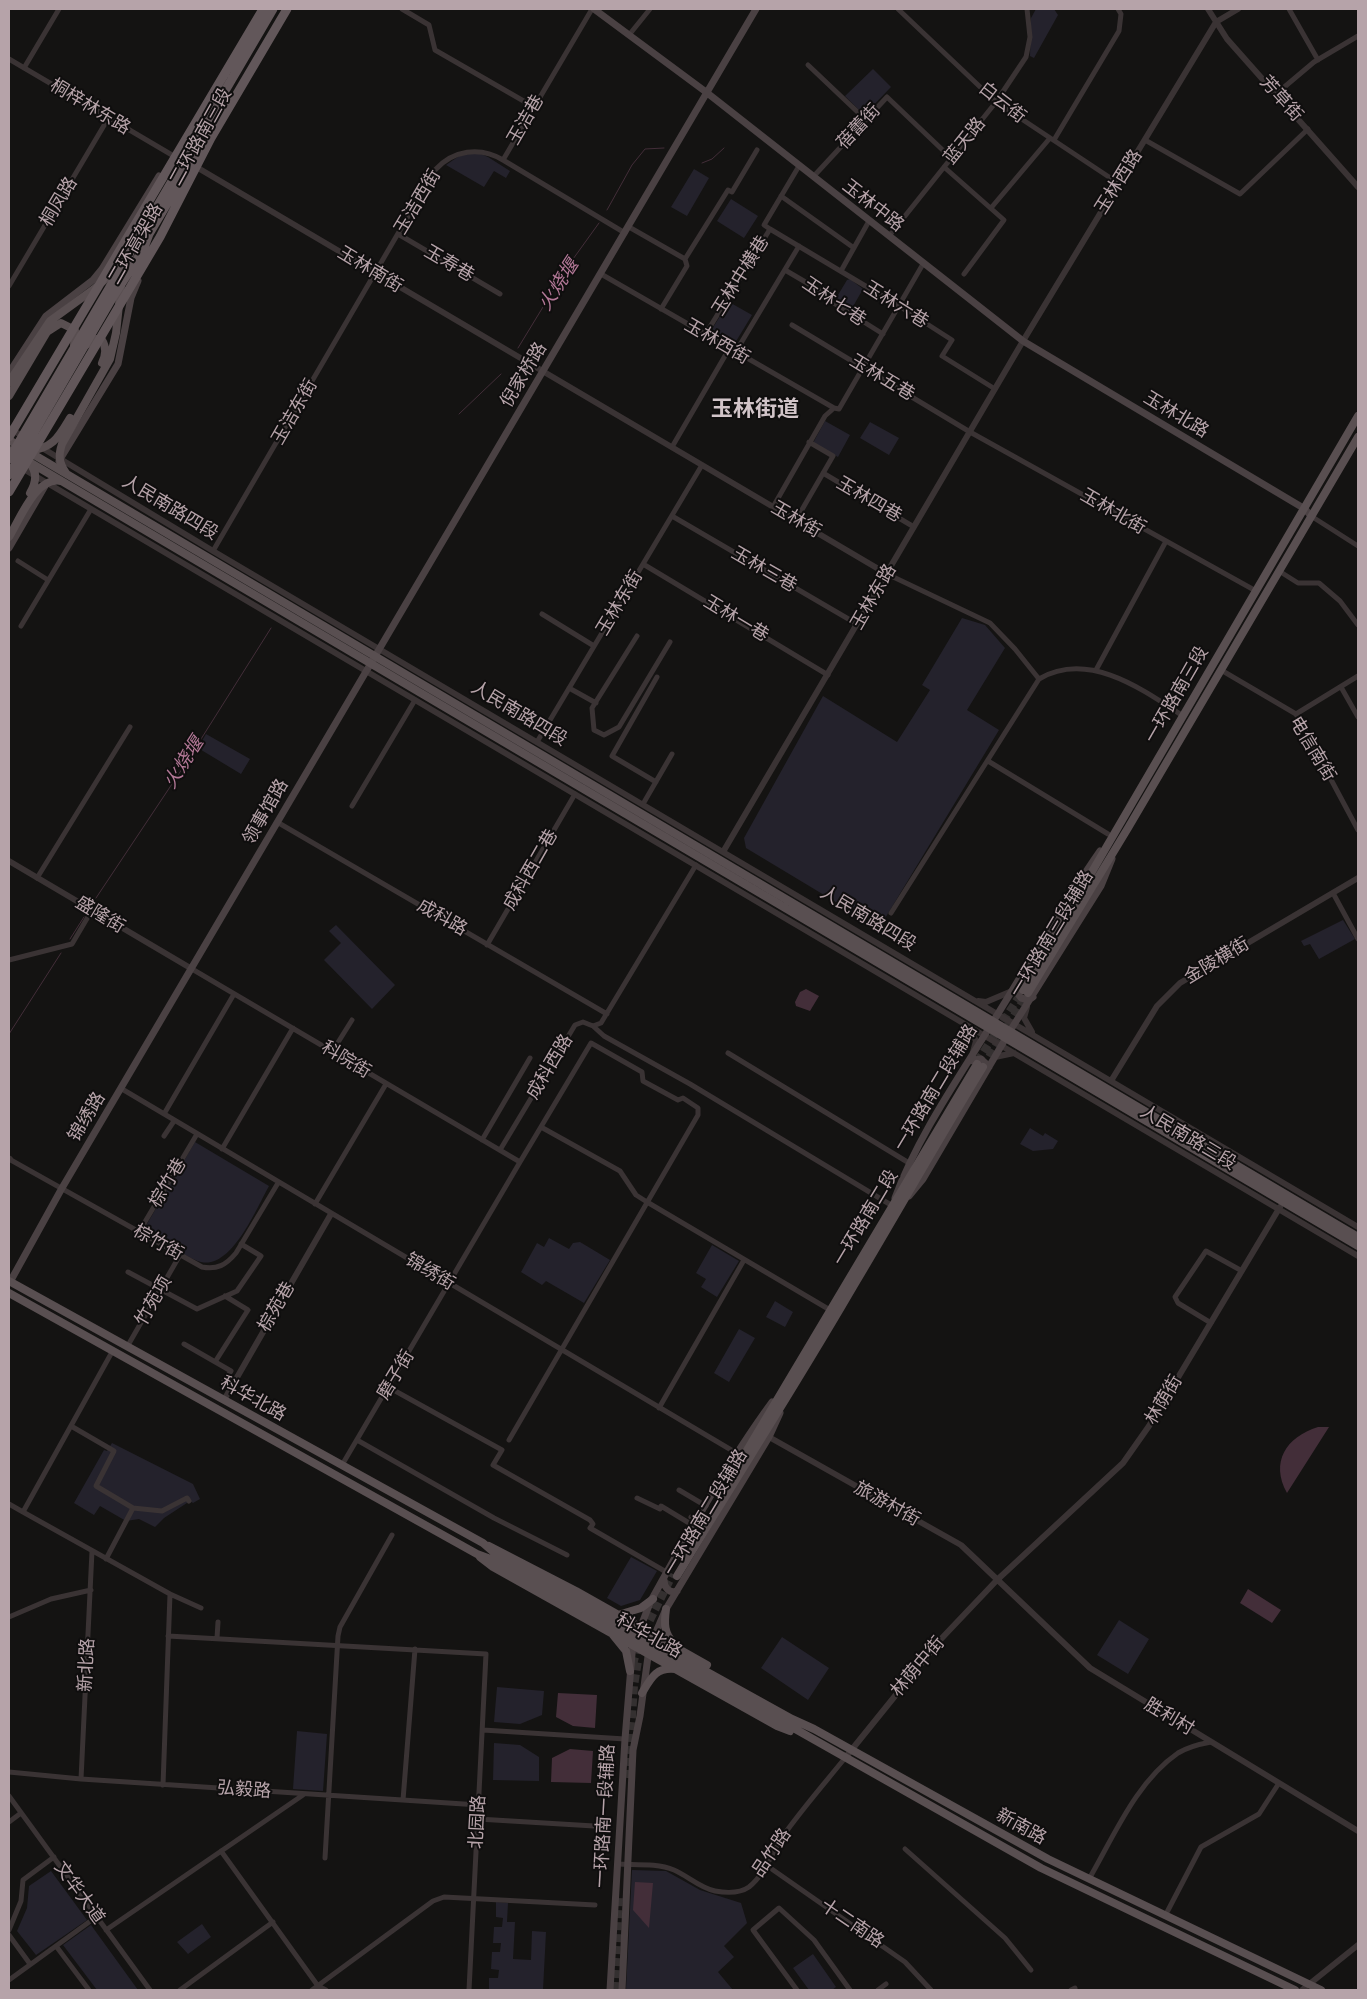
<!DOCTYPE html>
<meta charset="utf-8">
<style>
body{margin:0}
#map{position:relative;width:1367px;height:1999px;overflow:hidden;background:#141312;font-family:"Fira Sans Condensed",sans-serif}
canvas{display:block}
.frame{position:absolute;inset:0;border:10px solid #b6a3a9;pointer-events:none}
</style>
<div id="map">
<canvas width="1367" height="1999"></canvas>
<div class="frame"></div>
</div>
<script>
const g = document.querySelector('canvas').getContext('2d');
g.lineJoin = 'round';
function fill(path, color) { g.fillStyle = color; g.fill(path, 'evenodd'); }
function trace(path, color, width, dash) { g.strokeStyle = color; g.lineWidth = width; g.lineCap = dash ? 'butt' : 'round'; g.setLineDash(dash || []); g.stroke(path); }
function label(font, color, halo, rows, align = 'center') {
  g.font = font + ' "Fira Sans Condensed","Noto Sans SC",sans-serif'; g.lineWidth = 4; g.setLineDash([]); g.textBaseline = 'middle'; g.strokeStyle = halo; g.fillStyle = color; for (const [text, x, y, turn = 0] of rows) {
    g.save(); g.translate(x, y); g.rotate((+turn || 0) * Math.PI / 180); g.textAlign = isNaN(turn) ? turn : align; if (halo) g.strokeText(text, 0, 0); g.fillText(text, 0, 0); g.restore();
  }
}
const green = new Path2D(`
 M 1036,9 L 1054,9 L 1058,15 L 1034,58 L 1030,56 L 1031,18 Z
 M 873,69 L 891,87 L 864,115 L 845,96 Z
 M 476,152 L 488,157 L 510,171 L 506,178 L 494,171 L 484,187 L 446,165 L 459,156 Z
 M 694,169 L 709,178 L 687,216 L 671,207 Z
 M 731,199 L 758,216 L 744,238 L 717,221 Z
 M 850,279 L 863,289 L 851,310 L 848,310 L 835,300 L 847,280 Z
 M 729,302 L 752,315 L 735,343 L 712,329 Z
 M 825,421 L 850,435 L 838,457 L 813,443 Z
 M 870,422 L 899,438 L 889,455 L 860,438 Z
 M 962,618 L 985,625 L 1005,648 L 967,710 L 999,730 L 884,920 L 869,913 L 864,919 L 746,848 L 744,838 L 823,696 L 897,742 L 930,690 L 922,685 Z
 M 206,734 L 250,759 L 241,774 L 198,748 Z
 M 1343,920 L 1355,939 L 1319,959 L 1310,944 L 1304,946 L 1301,941 Z
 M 336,925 L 395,985 L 372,1009 L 324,960 L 341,943 L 329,931 Z
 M 1030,1128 L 1043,1136 L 1045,1133 L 1058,1141 L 1053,1149 L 1033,1151 L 1020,1144 Z
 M 195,1142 L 269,1186 C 256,1209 232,1269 201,1262 C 188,1259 157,1237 144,1229 Z
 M 549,1238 L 569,1249 L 573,1243 L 580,1242 L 610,1260 L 584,1303 L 546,1281 L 542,1285 L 521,1272 L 537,1243 L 544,1247 Z
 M 712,1245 L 739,1261 L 717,1297 L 701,1287 L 706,1279 L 696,1273 Z
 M 775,1301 L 793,1312 L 785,1327 L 766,1317 Z
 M 739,1329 L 755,1338 L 729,1382 L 714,1373 Z
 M 112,1443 L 193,1484 L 200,1499 L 193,1503 L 190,1501 L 164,1518 L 155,1527 L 139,1519 L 126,1521 L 100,1506 L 94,1515 L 74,1503 L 104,1450 L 107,1451 Z
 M 631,1557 L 657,1571 L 640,1600 L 621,1606 L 607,1598 Z
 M 1119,1620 L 1149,1639 L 1128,1674 L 1097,1655 Z
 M 782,1637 L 829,1668 L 808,1700 L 761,1668 Z
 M 497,1687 L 544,1691 L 542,1715 L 520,1724 L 494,1722 Z
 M 297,1731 L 327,1734 L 323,1791 L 293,1789 Z
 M 494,1743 L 520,1745 L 539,1757 L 539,1781 L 493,1780 Z
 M 632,1870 L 666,1871 L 700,1890 L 741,1903 L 747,1923 L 724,1946 L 734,1957 L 718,1972 L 733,1990 L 626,1990 Z
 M 51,1871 L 87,1920 L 36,1955 L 17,1931 L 27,1908 L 29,1886 Z
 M 496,1902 L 508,1903 L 507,1922 L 515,1922 L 513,1959 L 531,1960 L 532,1931 L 546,1932 L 543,1990 L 489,1990 L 489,1978 L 498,1978 L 499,1970 L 491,1969 L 492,1952 L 500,1952 L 501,1943 L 493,1943 L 494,1927 L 502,1927 L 503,1918 L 496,1917 Z
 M 202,1924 L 211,1937 L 188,1954 L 177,1942 Z
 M 91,1925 L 138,1990 L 97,1990 L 63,1945 Z
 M 813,1954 L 836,1987 L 832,1990 L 809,1990 L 793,1968 Z`);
const water = new Path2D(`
 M 806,989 L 819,996 L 810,1011 L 796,1006 L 795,1002 L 800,992 Z
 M 1318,1427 L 1329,1427 L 1287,1493 C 1270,1462 1286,1437 1318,1427 Z
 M 1248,1589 L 1281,1610 L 1272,1623 L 1240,1603 Z
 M 558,1693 L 597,1695 L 595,1728 L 573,1726 L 556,1717 Z
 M 570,1749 L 593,1751 L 591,1783 L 551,1782 L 552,1758 Z
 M 635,1882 L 653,1883 L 649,1928 L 633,1910 Z`);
const stream = new Path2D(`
 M 702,163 L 712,159 L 724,148
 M 607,210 L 632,165 L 645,149 L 664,148
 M 518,348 L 568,266 L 599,223
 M 459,414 L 501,374
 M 96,898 L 184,766 L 271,628
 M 70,939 L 84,917
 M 9,1034 L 61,953`);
const primaryTunnel = new Path2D(`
 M 977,1062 L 1022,992
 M 983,1067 L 1027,994
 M 633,1665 L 638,1644 L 673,1574
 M 628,1778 L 634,1686 L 638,1661
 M 615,1990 L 619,1896`);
const minor = new Path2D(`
 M 402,9 L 429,25 L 435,50 L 534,107
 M 592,9 L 503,160 L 625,233
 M 898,9 L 996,102 L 1118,183
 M 1289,9 L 1318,60
 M 629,35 L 650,9
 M 9,59 L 172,155
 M 808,65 L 866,120
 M 24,68 L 59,9
 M 1276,94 L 1314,62 L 1358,36
 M 1054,140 L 1119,31 L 1121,14 L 1118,9
 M 1145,140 L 1240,194 L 1308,129
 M 944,167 L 1004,220 L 964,274
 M 813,177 L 887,97 L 951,158
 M 781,196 L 854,248
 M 991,208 L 1050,138
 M 629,227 L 685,259
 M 770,229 L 899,306 L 952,340 L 942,356 L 995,389
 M 398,234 L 500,294
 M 889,236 L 996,102 L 1026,57 L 1030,37 L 1027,9
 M 785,270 L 831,297 L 832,302 L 883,334
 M 841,271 L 869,221
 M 601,274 L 834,408
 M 9,286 L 109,117
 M 661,309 L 687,266 L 685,259 L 728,190 L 732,192 L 757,150
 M 792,325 L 970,432 L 1256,591
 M 705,335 L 770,229 L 764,225 L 799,166
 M 735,353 L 799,246
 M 672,447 L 729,349
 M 823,473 L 914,527
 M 773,507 L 825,416 L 834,408 L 839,409 L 923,264
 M 672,516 L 857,624
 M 1311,516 L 1358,546
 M 796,520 L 833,456 L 809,442
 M 213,551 L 435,170 C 453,150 480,146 503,160
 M 18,561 L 48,580
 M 643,564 L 828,675
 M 1279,571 L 1298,583 L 1319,583 L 1340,601 L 1358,625
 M 887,574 L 990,623 L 1015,649 L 1039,679
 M 542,614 L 594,646
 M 21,626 L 91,509
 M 637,636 L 592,708 L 594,730 L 604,735 L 619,727 L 670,642
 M 1096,670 L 1165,543
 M 1221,670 L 1296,714 L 1358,830
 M 1341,687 L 1358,717
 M 569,688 L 596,703
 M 1296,714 L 1358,676
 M 537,742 L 702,465
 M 988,761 L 1108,834
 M 656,782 L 612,756 L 657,677
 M 643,804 L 672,754
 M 352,806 L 415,700
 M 277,822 L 607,1014
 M 37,878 L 130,727
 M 1333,893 L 1358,939
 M 891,913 L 1039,679 C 1088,650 1142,689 1183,716
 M 487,945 L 575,794
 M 9,960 L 72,944 L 92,910
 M 192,969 L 520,1162 L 342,1465
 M 593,1026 L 604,1036 L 690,1084 L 891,1205
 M 332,1052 L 352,1020
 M 728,1053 L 909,1163
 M 122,1089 L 738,1454
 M 164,1114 L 234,994
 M 541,1127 L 620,1171 L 636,1195 L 647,1202 L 830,1310
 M 164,1136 L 174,1121
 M 482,1140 L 530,1058
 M 222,1149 L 293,1028
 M 500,1150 L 575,1025 L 583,1022 L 593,1026 L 601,1023 L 696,865
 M 9,1159 L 202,1267 C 217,1270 226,1265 236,1253 L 278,1183
 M 315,1204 L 386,1084
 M 139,1232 L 197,1134
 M 128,1272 L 197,1309 L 237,1291 L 261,1256 L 241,1244
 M 1211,1323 L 1178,1303 L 1175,1297 L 1206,1251 L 1242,1271
 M 184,1344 L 231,1371 L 224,1381
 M 127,1347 L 180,1255
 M 112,1352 L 23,1512 L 170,1594 L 163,1785
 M 215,1362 L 248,1310 L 225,1296
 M 388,1387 L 502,1450 L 493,1465 L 590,1520 L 593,1524 L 590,1528 L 668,1573
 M 659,1408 L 744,1260
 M 71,1426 L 114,1451 L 96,1486 L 133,1508 L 106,1559
 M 357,1440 L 494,1518 L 567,1555
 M 509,1440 L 698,1115 L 698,1108 L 683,1098 L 678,1100 L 643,1081 L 642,1072 L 591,1043 L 520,1162
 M 679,1490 L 706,1506
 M 637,1498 L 660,1509 L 661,1506 L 694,1526
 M 9,1504 L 23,1512
 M 133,1508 L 162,1511 L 187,1498 L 189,1501
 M 691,1517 L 698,1521
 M 170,1594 L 201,1608
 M 9,1617 L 51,1599 L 91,1590
 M 168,1636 L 486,1654 L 469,1990
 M 217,1638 L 218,1622
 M 483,1730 L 625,1739
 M 9,1772 L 81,1779 L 479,1805
 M 81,1779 L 92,1551
 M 9,1796 L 150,1990
 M 403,1800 L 415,1649
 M 478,1819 L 594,1826
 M 9,1822 L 21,1813
 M 905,1849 L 1005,1938 L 1031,1970
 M 221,1851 L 318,1986 L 326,1990
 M 325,1858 L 338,1636 L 340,1627 L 392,1535
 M 617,1864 C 636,1865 657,1863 674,1870 C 688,1876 700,1888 715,1891 C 726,1893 739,1894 749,1887 C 765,1874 772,1853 783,1836 C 802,1809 824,1784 845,1758
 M 766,1865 L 905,1962 L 931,1990
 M 1089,1879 C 1114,1836 1136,1782 1178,1753 C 1188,1747 1200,1744 1211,1742
 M 1165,1916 L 1201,1847 L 1259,1814 L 1279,1783
 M 9,1930 L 21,1901 L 23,1880 L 54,1857
 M 106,1930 L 303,1795
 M 9,1935 L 30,1964
 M 56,1946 L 89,1990
 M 9,1980 L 96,1917
 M 180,1990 L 273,1922
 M 312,1990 L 433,1901 L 444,1897 L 595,1905
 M 797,1990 L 753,1930 L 779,1908 L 814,1940 L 850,1990
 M 878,1990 L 886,1984
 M 1071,1990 L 1075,1988`);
const tertiary = new Path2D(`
 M 1208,9 L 1227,39 L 1358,187
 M 198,168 L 887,574
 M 9,428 L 213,551 L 1358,1227
 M 20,467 L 1358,1256
 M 723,852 L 1023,341 L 1216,22 L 1238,9
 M 9,861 L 192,969
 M 978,1001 L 986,1002 L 1012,991
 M 1027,1007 L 1024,1018 L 1032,1032
 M 969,1027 L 976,1041 L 973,1052
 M 995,1057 L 1014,1053
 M 1111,1081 L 1157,1006 L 1180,983 L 1358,878
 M 9,1160 L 10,1159
 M 224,1400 L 331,1214
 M 769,1437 L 961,1545 L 1090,1668 L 1358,1831
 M 845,1758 L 941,1639 L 997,1580 L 1123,1463 L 1149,1426 L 1280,1207
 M 1302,1990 L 1358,1945`);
const secondary = new Path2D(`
 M 594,9 L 706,92 L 1023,341 L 1305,509 L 1311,516
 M 9,373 L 46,316 L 93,280 L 102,269 L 159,176
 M 59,461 L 118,364 L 131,298 L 138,281
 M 9,548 L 45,486
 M 1016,985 L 1015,990 L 1021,998 L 1029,1000 L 1033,997
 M 969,1061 L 981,1059 L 989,1067
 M 909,1196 L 923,1179 L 1010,1031 L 1101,886 L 1112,859
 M 895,1198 C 917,1138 957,1080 991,1025 C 1027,967 1061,907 1100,851
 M 10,1282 L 62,1188 L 756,9
 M 664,1580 C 664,1587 669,1594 677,1591
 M 638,1632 C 644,1621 647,1608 653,1597 C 689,1532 728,1462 772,1402
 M 653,1639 L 666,1609 L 769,1437 L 780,1413
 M 610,1990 L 625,1739 L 633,1642
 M 622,1990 L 633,1750 L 640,1716 L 649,1649`);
const primary = new Path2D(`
 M 86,345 L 96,339 L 102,340 C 107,348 106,355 102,363
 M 9,382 L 50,321 L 94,289 L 122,265
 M 9,396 L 47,332 L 61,323 L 75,330 L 74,346
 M 9,440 L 1358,1237
 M 9,450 L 1358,1246
 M 29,451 C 53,448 58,438 70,418
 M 29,463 C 38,472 36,483 30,493
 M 66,473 C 59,463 58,456 62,444 L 110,359 L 116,333 L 121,286
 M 9,537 C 20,519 36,476 61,481
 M 1023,990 L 1358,416
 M 1028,993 L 1128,828 L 1358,437
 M 9,1281 L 483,1543 L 498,1556 L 792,1719 L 814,1729 L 1048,1859 L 1321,1990
 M 9,1293 L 477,1554 L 496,1561 L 576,1605 L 1041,1868 L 1295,1990
 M 737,1467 L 977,1064
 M 489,1546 L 576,1591 L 707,1665
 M 480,1557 L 493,1567 L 777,1726 L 790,1731
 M 677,1576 C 734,1481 794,1388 850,1292 C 895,1217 937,1142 983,1067
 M 666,1609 C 664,1624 664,1633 674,1644
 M 618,1615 L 641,1608 L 653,1599
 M 613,1635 L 626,1651 L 630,1671
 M 642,1693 C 651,1678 656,1667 675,1669`);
const trunk = new Path2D(`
 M 9,437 L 263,9
 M 9,459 L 273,9
 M 9,475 L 114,295 L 143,250 L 149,234 L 199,150
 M 9,492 L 160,237 L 211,138 L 287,9`);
const streetNames = [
 ["芳草街",1281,99,48],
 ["白云街",1002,103,38],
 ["桐梓林东路",90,107,31],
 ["玉洁巷",526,120,-60],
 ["蓓蕾街",859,127,-47],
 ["二环路南三段",201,137,-61],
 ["蓝天路",965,141,-51],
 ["玉林西路",1119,182,-58],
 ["桐凤路",59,202,-59],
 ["玉洁西街",418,202,-59],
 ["玉林中路",873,206,38],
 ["二环高架路",136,244,-60],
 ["玉寿巷",449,264,30],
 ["玉林南街",370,270,31],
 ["玉林中横巷",741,276,-58],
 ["玉林七巷",834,302,34],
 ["玉林六巷",896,305,32],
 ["玉林西街",717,342,30],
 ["倪家桥路",524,375,-59],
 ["玉林五巷",882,378,31],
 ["玉洁东街",295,412,-60],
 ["玉林北路",1176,415,31],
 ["玉林四巷",869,500,30],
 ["人民南路四段",170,508,31],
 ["玉林北街",1113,512,30],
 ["玉林街",796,520,30],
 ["玉林三巷",764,570,30],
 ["玉林东路",874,597,-60],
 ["玉林东街",620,603,-59],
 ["玉林一巷",736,619,31],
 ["一环路南三段",1177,695,-60],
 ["人民南路四段",519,714,31],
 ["电信南街",1312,749,59],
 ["领事馆路",266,812,-60],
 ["成科西二巷",531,870,-60],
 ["盛隆街",100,915,31],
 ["成科路",442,918,30],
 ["人民南路四段",868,919,31],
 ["一环路南三段辅路",1052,934,-59],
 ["金陵横街",1217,961,-31],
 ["科院街",346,1060,31],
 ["成科西路",550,1067,-59],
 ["一环路南二段辅路",936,1088,-59],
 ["锦绣路",87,1117,-59],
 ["人民南路三段",1188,1138,31],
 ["棕竹巷",168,1183,-59],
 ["一环路南二段",866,1218,-59],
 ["棕竹街",158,1243,29],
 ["锦绣街",430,1272,31],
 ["竹苑项",154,1301,-60],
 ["棕苑巷",277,1307,-60],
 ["磨子街",396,1375,-59],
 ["科华北路",253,1399,29],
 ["林荫街",1164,1400,-59],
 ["旅游村街",887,1504,29],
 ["一环路南二段辅路",706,1513,-59],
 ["科华北路",649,1636,29],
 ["新北路",87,1665,-87],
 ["林荫中街",918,1667,-50],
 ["胜利村",1169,1717,31],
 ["弘毅路",244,1790,4],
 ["一环路南一段辅路",605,1816,-87],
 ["北园路",478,1822,-87],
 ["新南路",1021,1827,29],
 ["品竹路",772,1853,-56],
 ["文华大道",79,1893,54],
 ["十二南路",852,1924,34]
];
const waterNames = [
 ["火烧堰",559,285,-57],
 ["火烧堰",184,763,-57]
];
const districtNames = [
 ["玉林街道",755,410]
];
fill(green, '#24222c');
fill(water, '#432e39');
trace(stream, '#432e39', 1);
trace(primaryTunnel, '#343030', 8, [8, 4]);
trace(minor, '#3a3334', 5);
trace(tertiary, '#3a3334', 6);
trace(secondary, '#4a4143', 7);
trace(primary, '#594f51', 8);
trace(trunk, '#62575a', 9);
label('18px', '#b6a3a9', '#0f0e0e', streetNames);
label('italic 19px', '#b37897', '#0f0e0e', waterNames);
label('bold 22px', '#d1c4c8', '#0f0e0e', districtNames);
</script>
